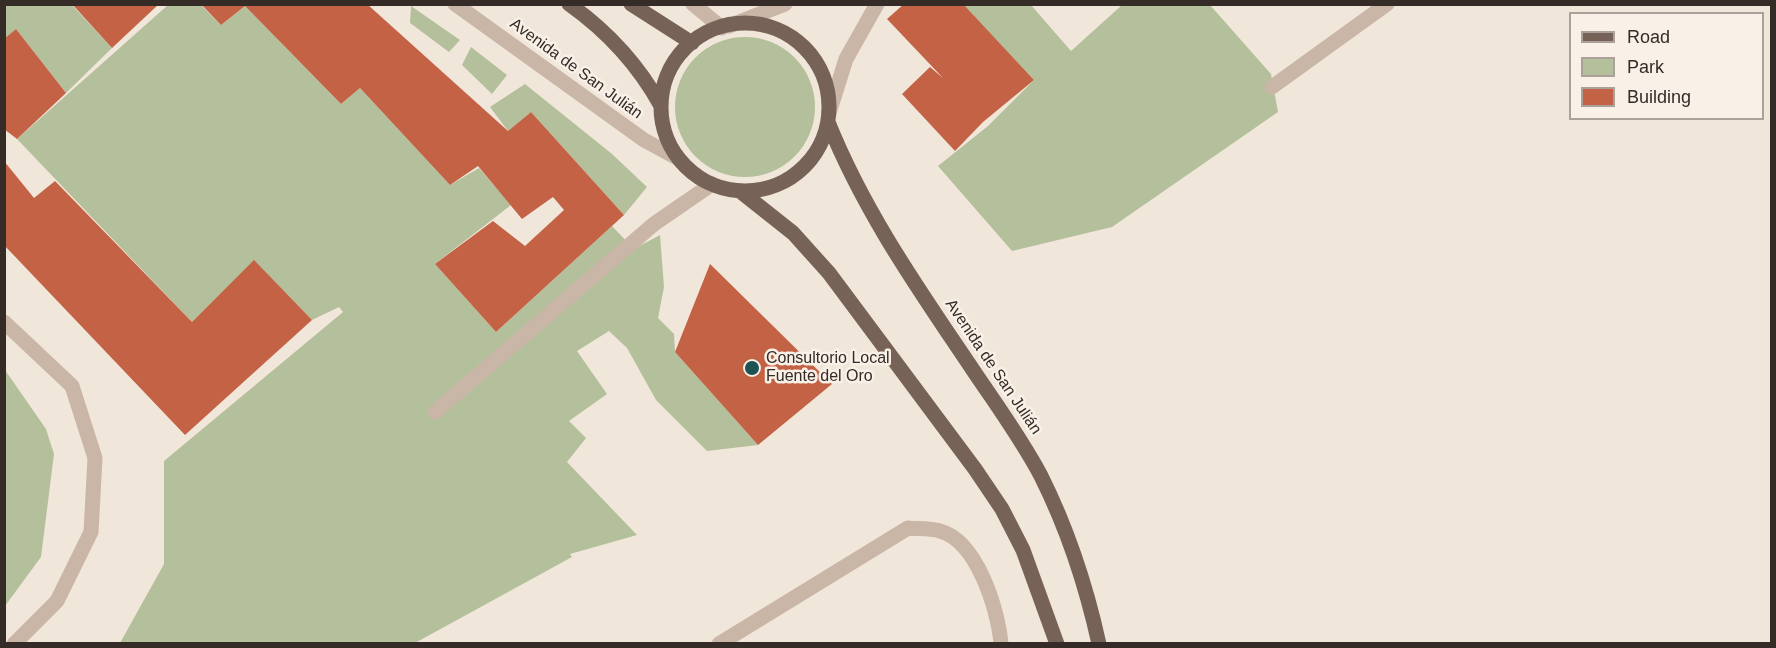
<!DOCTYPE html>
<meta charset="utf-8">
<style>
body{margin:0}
#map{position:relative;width:1776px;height:648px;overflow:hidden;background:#f1e6da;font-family:Helvetica,sans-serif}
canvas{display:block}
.frame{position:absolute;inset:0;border:6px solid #352b27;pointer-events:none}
.legend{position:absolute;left:1569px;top:12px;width:195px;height:108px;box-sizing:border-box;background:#f9f0e7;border:2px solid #aba19a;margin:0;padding:8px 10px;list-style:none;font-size:18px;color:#352b27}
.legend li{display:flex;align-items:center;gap:12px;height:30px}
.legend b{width:30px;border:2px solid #aba19a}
</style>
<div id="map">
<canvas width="1776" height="648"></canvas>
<div class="frame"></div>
<ul class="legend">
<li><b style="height:8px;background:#776258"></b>Road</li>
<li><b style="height:16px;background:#b4c09b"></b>Park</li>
<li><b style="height:16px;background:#c46246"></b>Building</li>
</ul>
</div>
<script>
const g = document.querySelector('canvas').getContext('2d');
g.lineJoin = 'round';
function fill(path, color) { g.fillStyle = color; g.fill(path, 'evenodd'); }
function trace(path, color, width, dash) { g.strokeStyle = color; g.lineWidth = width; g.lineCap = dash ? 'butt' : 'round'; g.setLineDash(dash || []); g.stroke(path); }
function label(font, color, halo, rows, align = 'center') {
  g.font = font + ' Helvetica,sans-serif'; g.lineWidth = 5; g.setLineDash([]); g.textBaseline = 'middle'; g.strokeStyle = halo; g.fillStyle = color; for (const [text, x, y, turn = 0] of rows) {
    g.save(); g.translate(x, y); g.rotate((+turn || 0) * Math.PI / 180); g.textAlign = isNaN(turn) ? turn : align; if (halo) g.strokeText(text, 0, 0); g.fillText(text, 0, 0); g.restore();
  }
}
const green = new Path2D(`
 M 5,5 L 72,5 L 112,48 L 66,93 L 16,29 L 5,39 Z
 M 168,5 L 201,5 L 221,25 L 245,6 L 341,104 L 360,88 L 450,185 L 479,168 L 511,205 L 435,264 L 496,332 L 612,226 L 634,249 L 660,235 L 664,287 L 658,318 L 674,334 L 675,352 L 758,445 L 707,451 L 656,400 L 627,348 L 609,331 L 577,351 L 607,394 L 569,421 L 586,438 L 567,462 L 637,535 L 570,554 L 572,557 L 415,643 L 120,643 L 164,564 L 164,461 L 343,312 L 339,307 L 312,320 L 254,261 L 192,322 L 17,139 Z
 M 963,5 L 1031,5 L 1071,51 L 1122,5 L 1210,5 L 1271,74 L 1278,112 L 1112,227 L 1012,251 L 938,166 L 988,126 L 1034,80 Z
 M 411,6 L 460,40 L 449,52 L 410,23 Z
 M675 107a70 70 0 1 1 140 0a70 70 0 1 1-140 0Z
 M 471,47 L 507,75 L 492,94 L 462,65 Z
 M 525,84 L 612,154 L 647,187 L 624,215 L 531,112 L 508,131 L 490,107 Z
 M 5,370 L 46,429 L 54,454 L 41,557 L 5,606 Z`);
const building = new Path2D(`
 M 72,4 L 159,4 L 112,48 Z
 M 201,4 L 367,4 L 508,131 L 531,112 L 624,215 L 496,332 L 435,264 L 493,221 L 525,246 L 564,210 L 553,197 L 522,219 L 478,166 L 450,185 L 360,88 L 341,104 L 245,6 L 221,25 Z
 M 904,4 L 963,4 L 1034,80 L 983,122 L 955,151 L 902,94 L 930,67 L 943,78 L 887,19 Z
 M 16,29 L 66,93 L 17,139 L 4,129 L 4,39 Z
 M 4,161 L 34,198 L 55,181 L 192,322 L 254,260 L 312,320 L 185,435 L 4,245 Z
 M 710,264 L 832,384 L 758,445 L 675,352 Z`);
const minor = new Path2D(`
 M 455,4 L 644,140 L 679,159
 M 693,4 L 722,28
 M 729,26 L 785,4
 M 1272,87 L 1387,4
 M 829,113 L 846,59 L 877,4
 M 4,322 L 72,386 L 95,458 L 91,532 L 57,601 L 14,644
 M 435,412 L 654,224 L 712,184
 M 719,644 L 908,528 C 918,529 930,528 940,531 C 977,541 998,609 1001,644`);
const major = new Path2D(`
 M 569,4 C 607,31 639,66 661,106
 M 631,4 L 692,43
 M661 107a84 84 0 1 1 168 0a84 84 0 1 1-168 0Z
 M 828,122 C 865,214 920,291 975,373 C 998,407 1022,440 1041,476 C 1068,530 1086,585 1099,644
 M 740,191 L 793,233 L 829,273 L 975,469 L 1002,509 L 1023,550 L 1057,644`);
const markers = [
 [752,368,8,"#1e5356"]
];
const streetNames = [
 ["Avenida de San Julián",576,69,36],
 ["Avenida de San Julián",993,367,56]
];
const poiNames = [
 ["Consultorio Local",766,359],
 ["Fuente del Oro",766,377]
];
fill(green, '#b4c09b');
fill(building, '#c46246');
trace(minor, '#c9b6a7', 15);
trace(major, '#776258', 15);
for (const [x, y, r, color] of markers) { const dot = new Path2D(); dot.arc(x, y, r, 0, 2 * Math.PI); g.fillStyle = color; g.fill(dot); trace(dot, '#f9f0e7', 2); }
label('16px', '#352b27', '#f9f0e7', streetNames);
label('16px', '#352b27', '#f9f0e7', poiNames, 'left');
</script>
